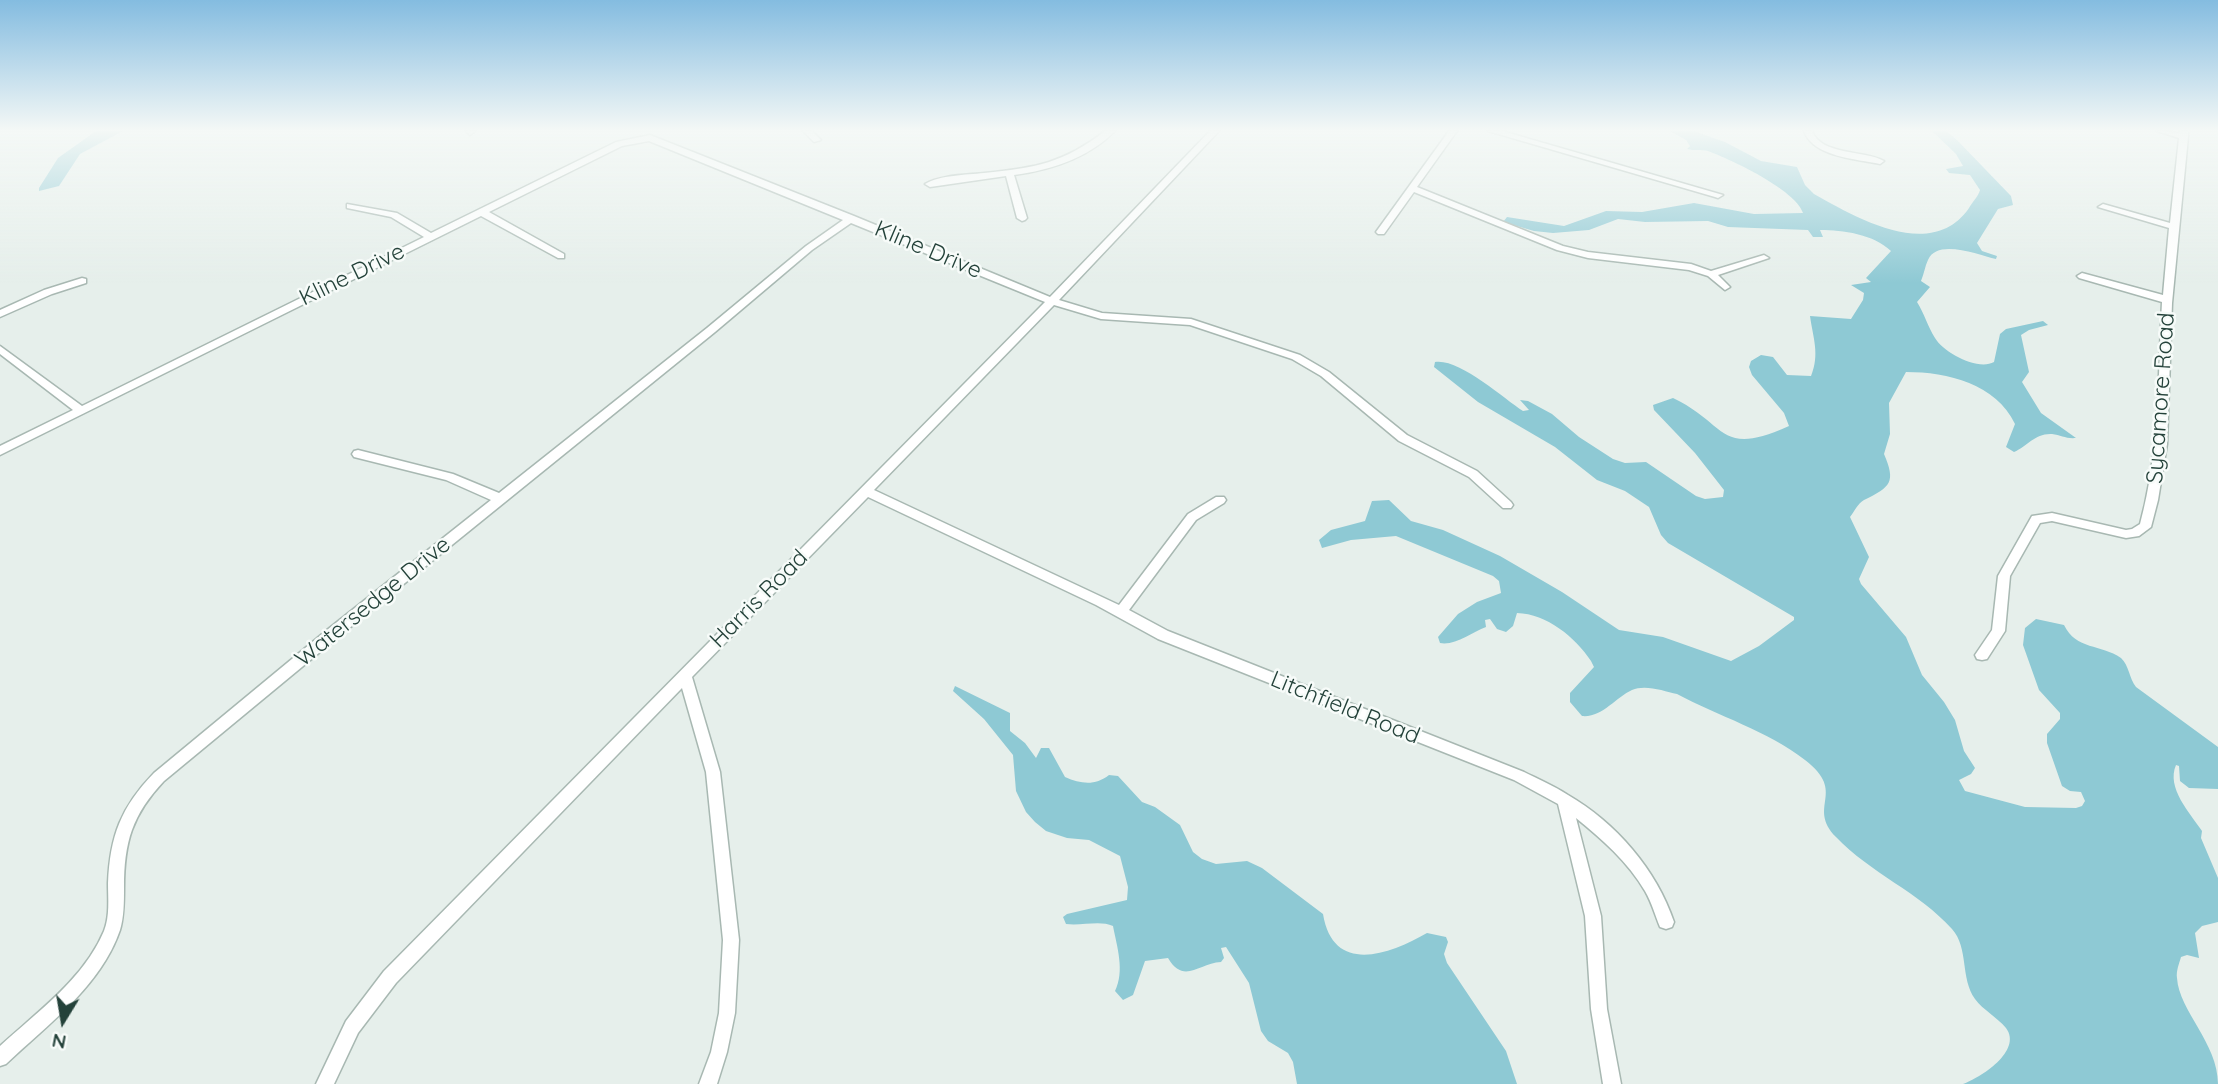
<!DOCTYPE html>
<style>
body{margin:0}
#map{position:relative;width:2218px;height:1084px;overflow:hidden;background:#e6efeb;font-family:Quicksand,sans-serif}
canvas{display:block}
.north{position:absolute;left:28px;top:986px;width:70px;height:70px;-webkit-text-stroke:5px #f7fbf9;paint-order:stroke;rotate:191deg;font-size:19px;font-weight:700;line-height:28px;text-align:center;color:#24423a}
.north::after{content:'';display:block;margin:auto;width:24px;height:32px;background:#24423a;clip-path:polygon(50% 0,100% 100%,50% 72%,0 100%)}
</style>
<div id="map">
<canvas width="2218" height="1084"></canvas>
<div class="north">N</div>
</div>
<script>
const g = document.querySelector('canvas').getContext('2d');
g.lineJoin = 'round';
function fill(path, color) { g.fillStyle = color; g.fill(path, 'evenodd'); }
function trace(path, color, width, dash) { g.strokeStyle = color; g.lineWidth = width; g.lineCap = dash ? 'butt' : 'round'; g.setLineDash(dash || []); g.stroke(path); }
function label(font, color, halo, rows, align = 'center') {
  g.font = font + ' Quicksand,sans-serif'; g.lineWidth = 5; g.setLineDash([]); g.textBaseline = 'middle'; g.strokeStyle = halo; g.fillStyle = color; for (const [text, x, y, turn = 0] of rows) {
    g.save(); g.translate(x, y); g.rotate((+turn || 0) * Math.PI / 180); g.textAlign = isNaN(turn) ? turn : align; if (halo) g.strokeText(text, 0, 0); g.fillText(text, 0, 0); g.restore();
  }
}
const water = new Path2D(`
 M 96,131 L 123,131 L 80,154 L 59,186 L 39,191 L 39,188 L 58,158 Z
 M 1670,131 L 1694,131 L 1725,142 L 1761,161 L 1797,167 L 1805,185 L 1814,194 C 1857,218 1932,262 1969,208 C 1973,201 1978,197 1980,190 L 1970,175 L 1949,173 L 1946,169 L 1963,166 L 1956,154 L 1932,131 L 1946,131 L 1957,140 L 2011,196 L 2013,205 L 1998,209 L 1977,243 L 1982,251 L 1997,256 L 1996,259 C 1979,255 1937,238 1928,260 C 1925,266 1924,274 1921,281 L 1930,287 L 1917,302 C 1924,313 1928,327 1935,338 C 1944,353 1978,371 1994,362 L 2000,334 L 2006,329 L 2043,321 L 2048,325 L 2029,330 L 2021,335 L 2029,372 L 2022,382 L 2041,413 L 2076,438 C 2066,439 2061,435 2052,434 C 2035,433 2028,446 2014,452 L 2006,447 L 2015,424 C 1996,384 1948,372 1906,372 L 1889,403 L 1890,434 L 1884,454 C 1896,482 1891,487 1864,500 C 1858,503 1854,512 1850,517 L 1869,557 L 1859,579 L 1861,584 L 1906,637 L 1922,675 L 1944,702 L 1955,720 L 1964,751 L 1975,768 L 1971,774 L 1959,780 L 1965,791 L 2025,807 L 2076,808 L 2082,806 L 2085,801 L 2081,792 L 2070,791 L 2062,786 L 2047,743 L 2047,734 L 2060,719 L 2060,713 L 2039,690 L 2023,645 L 2025,628 L 2036,619 L 2064,625 C 2076,650 2101,644 2121,658 C 2129,665 2129,678 2136,687 L 2218,747 L 2218,789 L 2189,788 L 2180,781 L 2179,766 L 2176,765 C 2166,788 2190,813 2202,831 L 2201,838 L 2218,878 L 2218,922 L 2202,926 L 2195,933 L 2199,958 L 2187,955 L 2181,957 C 2179,964 2176,971 2177,978 C 2179,1011 2218,1043 2218,1084 L 1963,1084 C 1980,1078 2023,1051 2006,1028 C 1997,1017 1983,1010 1975,999 C 1960,978 1969,948 1952,929 C 1919,892 1870,873 1836,837 C 1806,806 1848,793 1805,760 C 1768,731 1718,716 1677,694 C 1664,691 1645,684 1632,690 C 1616,697 1602,718 1582,716 L 1570,702 L 1570,693 L 1594,667 L 1591,661 C 1575,637 1547,614 1517,613 L 1513,626 L 1506,632 L 1497,629 L 1490,619 L 1485,620 L 1486,627 C 1472,632 1455,646 1440,643 L 1438,637 L 1458,614 L 1477,602 L 1501,593 L 1499,581 L 1493,576 L 1396,536 L 1351,540 L 1322,548 L 1319,540 L 1331,530 L 1365,521 L 1372,501 L 1389,500 L 1411,521 L 1443,530 L 1500,556 L 1562,592 L 1619,630 L 1663,637 L 1731,661 L 1759,646 L 1794,620 L 1794,617 L 1668,543 L 1661,535 L 1649,507 L 1625,491 L 1597,480 L 1555,447 L 1478,402 L 1434,367 L 1435,362 C 1459,358 1503,398 1523,411 L 1529,410 L 1520,400 L 1528,401 L 1552,414 L 1579,437 L 1613,459 L 1625,463 L 1646,462 L 1696,496 L 1705,499 L 1723,497 L 1724,490 L 1695,453 L 1654,410 L 1653,405 L 1673,398 C 1728,424 1718,458 1789,426 L 1784,413 L 1752,375 L 1749,367 L 1751,361 L 1761,355 L 1773,357 L 1787,375 L 1811,376 C 1820,354 1813,338 1810,316 L 1851,319 L 1863,300 L 1864,293 L 1851,285 L 1871,282 L 1866,278 L 1891,251 C 1873,234 1843,230 1820,230 L 1823,237 L 1813,237 L 1808,230 L 1728,227 L 1708,221 L 1645,222 L 1618,219 L 1589,230 L 1553,233 L 1534,231 L 1503,222 L 1507,217 L 1564,226 L 1606,211 L 1642,212 L 1694,203 L 1754,214 L 1803,213 C 1796,190 1732,160 1708,151 C 1701,149 1694,151 1687,149 L 1690,146 L 1686,140 Z
 M 955,686 L 1010,713 L 1010,731 L 1025,743 L 1036,758 L 1041,748 L 1049,748 L 1065,777 C 1081,784 1095,786 1109,775 L 1118,776 L 1142,802 L 1155,807 L 1180,825 L 1193,852 L 1202,859 L 1216,864 L 1247,861 L 1262,868 L 1323,914 C 1333,975 1389,955 1427,933 L 1446,937 L 1448,942 L 1444,954 L 1447,963 L 1506,1051 L 1517,1084 L 1297,1084 L 1293,1062 L 1288,1053 L 1268,1041 L 1261,1031 L 1249,983 L 1226,947 L 1221,948 L 1224,958 L 1221,962 C 1199,963 1184,985 1168,958 L 1145,961 L 1133,995 L 1123,1000 L 1115,991 C 1125,971 1117,947 1113,926 C 1100,920 1082,926 1066,924 L 1063,917 L 1067,914 L 1127,900 L 1128,887 L 1120,856 L 1089,840 L 1067,838 L 1046,831 L 1035,822 L 1026,812 L 1016,791 L 1013,755 L 984,719 L 953,691 Z`);
const minor = new Path2D(`
 M 466,131 L 475,131 L 470,135 Z
 M 803,131 L 812,131 L 821,140 L 814,142 Z
 M 1105,131 L 1115,131 C 1088,158 1052,170 1014,175 L 1027,218 L 1025,220 L 1022,221 L 1017,218 L 1006,176 L 930,187 L 925,184 C 940,175 966,175 984,173 C 1035,168 1064,163 1105,131 Z
 M 1210,131 L 1219,131 L 1059,300 L 1102,313 L 1191,319 L 1300,355 L 1329,372 L 1407,435 L 1477,471 L 1511,502 L 1513,505 L 1511,508 L 1503,508 L 1469,477 L 1399,441 L 1321,376 L 1292,359 L 1190,325 L 1101,319 L 1054,305 L 874,490 L 1119,605 L 1188,514 L 1216,497 L 1224,497 L 1226,500 L 1224,503 L 1196,520 L 1129,610 L 1168,631 L 1524,772 C 1538,779 1554,786 1568,795 C 1616,823 1656,869 1674,922 L 1672,927 L 1666,929 L 1660,927 C 1655,915 1652,903 1645,891 C 1628,862 1602,839 1576,818 L 1601,916 L 1607,1009 L 1621,1084 L 1603,1084 L 1591,1009 L 1585,916 L 1558,804 L 1514,780 L 1158,639 L 1096,605 L 868,497 L 692,677 L 720,772 L 739,940 L 735,1013 L 727,1052 L 717,1084 L 699,1084 L 711,1052 L 719,1013 L 723,940 L 706,772 L 682,688 L 396,983 L 358,1033 L 334,1084 L 316,1084 L 346,1021 L 384,971 L 1045,302 L 851,223 L 812,250 L 715,332 L 337,638 L 164,781 C 132,815 124,842 124,888 C 124,902 124,917 120,930 C 101,986 47,1025 6,1064 L 0,1066 L 0,1046 C 36,1013 84,979 104,931 C 110,916 108,899 108,883 C 110,836 121,807 154,773 L 327,630 L 491,500 L 446,480 L 354,457 L 352,454 L 354,451 L 358,450 L 453,474 L 499,493 L 707,328 L 806,246 L 843,220 L 649,141 L 622,146 L 489,212 L 564,254 L 564,258 L 558,258 L 481,216 L 0,455 L 0,446 L 73,410 L 0,354 L 0,346 L 82,406 L 424,237 L 391,217 L 347,208 L 347,204 L 397,213 L 431,233 L 616,142 L 650,135 L 854,216 L 1050,297 Z
 M 1449,131 L 1457,131 L 1417,187 L 1563,246 L 1588,252 L 1691,264 L 1711,271 L 1764,255 L 1769,258 L 1718,275 L 1730,287 L 1725,290 L 1708,276 L 1689,270 L 1588,258 L 1557,250 L 1414,192 L 1384,234 L 1378,234 L 1376,232 Z
 M 1488,131 L 1502,131 L 1723,195 L 1718,198 L 1715,197 Z
 M 1804,131 L 1812,131 C 1821,156 1866,150 1884,161 L 1880,164 C 1857,159 1813,157 1804,131 Z
 M 2157,131 L 2179,133 L 2180,131 L 2188,131 L 2188,137 L 2172,303 L 2167,444 L 2158,500 L 2151,527 L 2139,536 L 2126,538 L 2052,521 L 2040,523 L 2010,576 L 2005,631 L 1987,659 L 1982,660 L 1977,659 L 1975,655 L 1992,630 L 1998,576 L 2032,516 L 2052,513 L 2126,530 L 2132,529 L 2140,524 C 2160,451 2158,377 2162,302 L 2079,278 L 2077,276 L 2082,273 L 2163,295 L 2169,228 L 2098,207 L 2103,204 L 2170,223 L 2179,138 Z
 M 82,278 L 86,279 L 86,283 L 52,294 L 0,317 L 0,310 L 44,290 Z`);
const streetNames = [
 ["Kline Drive",928,250,23],
 ["Kline Drive",352,275,-26],
 ["Sycamore Road",2161,398,-86],
 ["Harris Road",759,599,-45],
 ["Watersedge Drive",373,602,-39],
 ["Litchfield Road",1345,708,22]
];
fill(water, '#8ec9d4');
trace(minor, '#a8b8b2', 3);
fill(minor, '#fff');
const sky = g.createLinearGradient(0, 0, 0, 283);
sky.addColorStop(0, '#84bce0');
sky.addColorStop(0.46, '#f4f8f6');
sky.addColorStop(1, '#f4f8f600');
g.fillStyle = sky;
g.fillRect(0, 0, 2218, 283);
label('23px', '#24423a', '#f7fbf9', streetNames);
</script>
